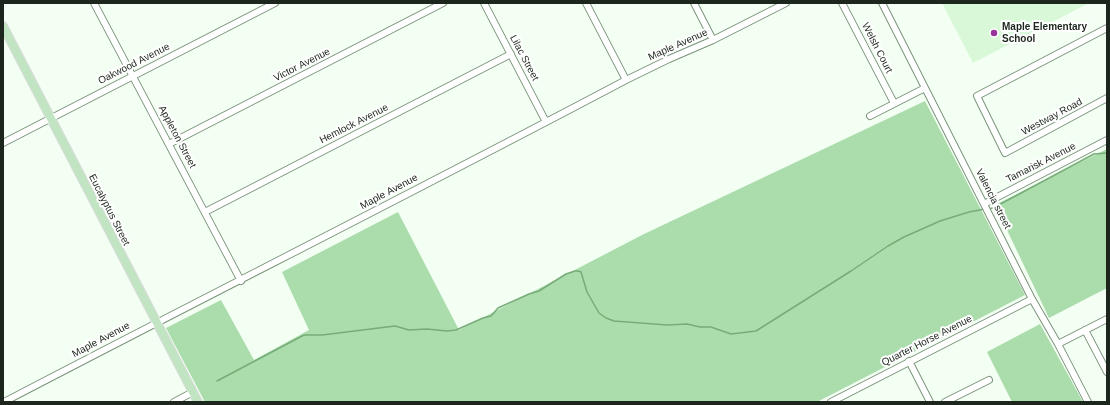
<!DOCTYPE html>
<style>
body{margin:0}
#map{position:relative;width:1110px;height:405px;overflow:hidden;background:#f4fff4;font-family:Arial,sans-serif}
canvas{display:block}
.frame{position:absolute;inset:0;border:4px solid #1c261c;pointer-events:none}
</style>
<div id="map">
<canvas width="1110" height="405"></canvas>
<div class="frame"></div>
</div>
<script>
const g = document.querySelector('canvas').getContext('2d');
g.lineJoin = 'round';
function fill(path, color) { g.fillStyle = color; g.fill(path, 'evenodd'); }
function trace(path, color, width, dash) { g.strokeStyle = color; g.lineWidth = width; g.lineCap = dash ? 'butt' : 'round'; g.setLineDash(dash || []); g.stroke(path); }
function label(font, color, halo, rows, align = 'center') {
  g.font = font + ' Arial,sans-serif'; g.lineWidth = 4; g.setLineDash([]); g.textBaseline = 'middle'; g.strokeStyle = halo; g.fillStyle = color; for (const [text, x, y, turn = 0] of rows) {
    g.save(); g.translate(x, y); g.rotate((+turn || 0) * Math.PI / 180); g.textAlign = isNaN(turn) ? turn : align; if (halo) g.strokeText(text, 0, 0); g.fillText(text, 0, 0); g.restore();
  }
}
const built = new Path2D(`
 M 942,3 L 1089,3 L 973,63 Z`);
const green = new Path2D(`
 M 925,101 L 1025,295 L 817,402 L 205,402 L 166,328 L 221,300 L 254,360 L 309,330 L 282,272 L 398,212 L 459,330 L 644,234 Z
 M 1107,149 L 1107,288 L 1049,318 L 995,205 Z
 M 1040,324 L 1083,402 L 1012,402 L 987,352 Z`);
const stream = new Path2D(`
 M 988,209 L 993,208 L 1094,154 L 1107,153
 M 217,381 L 304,335 L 322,335 L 395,326 L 409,330 L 427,329 L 447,331 L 456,330 L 483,318 L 491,316 L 498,308 L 529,294 L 539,291 L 566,274 L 575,271 L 578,271 L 581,272 L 587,292 L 599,313 L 606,318 L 614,321 L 667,325 L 687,324 L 700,327 L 711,327 L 731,334 L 756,331 L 851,271 L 888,246 L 904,237 L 940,221 L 969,212 L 985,209`);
const minor = new Path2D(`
 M 94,3 L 241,281
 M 484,3 L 546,122
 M 586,3 L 626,80
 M 694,3 L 713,40
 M 842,3 L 894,103
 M 882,3 L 1032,299 L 1058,344 L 1088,402
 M 1107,28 L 977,96 L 1005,153 L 1107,98
 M 870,116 L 925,88
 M 3,143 L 275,3
 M 169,144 L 443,3
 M 984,204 L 1107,140
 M 205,212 L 511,54
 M 1085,330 L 1107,372
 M 1058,344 L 1107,319
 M 909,361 L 930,402
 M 4,402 C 211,294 420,189 626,80 L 669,59 L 713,40 L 786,3
 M 174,402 L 193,392
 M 831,402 L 1032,299
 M 945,402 L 989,380`);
const major = new Path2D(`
 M 3,26 L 198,402`);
const markers = [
 [994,33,4,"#973399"]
];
const poiNames = [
 ["Maple Elementary",1002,27],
 ["School",1002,39]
];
const streetNames = [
 ["Maple Avenue",678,45,-24],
 ["Welsh Court",877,48,63],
 ["Lilac Street",524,58,62],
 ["Oakwood Avenue",134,64,-27],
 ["Victor Avenue",302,65,-27],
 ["Westway Road",1052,117,-28],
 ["Hemlock Avenue",354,124,-27],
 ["Appleton Street",177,137,62],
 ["Tamarisk Avenue",1041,163,-27],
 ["Maple Avenue",389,192,-28],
 ["Valencia street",993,199,63],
 ["Eucalyptus Street",109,210,63],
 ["Maple Avenue",101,340,-28],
 ["Quarter Horse Avenue",927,341,-27]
];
fill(built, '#d8f8d8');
fill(green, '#aaddab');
trace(stream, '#77ac79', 1.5);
trace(minor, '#7b937b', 8);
trace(major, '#dbdcdb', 10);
trace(minor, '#fff', 6);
trace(major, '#c1e5c2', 8);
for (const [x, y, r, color] of markers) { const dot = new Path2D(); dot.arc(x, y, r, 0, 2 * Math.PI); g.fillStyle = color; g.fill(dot); trace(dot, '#fff', 1.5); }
label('bold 10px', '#1c261c', '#fff', poiNames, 'left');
label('10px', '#1c261c', '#fff', streetNames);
</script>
